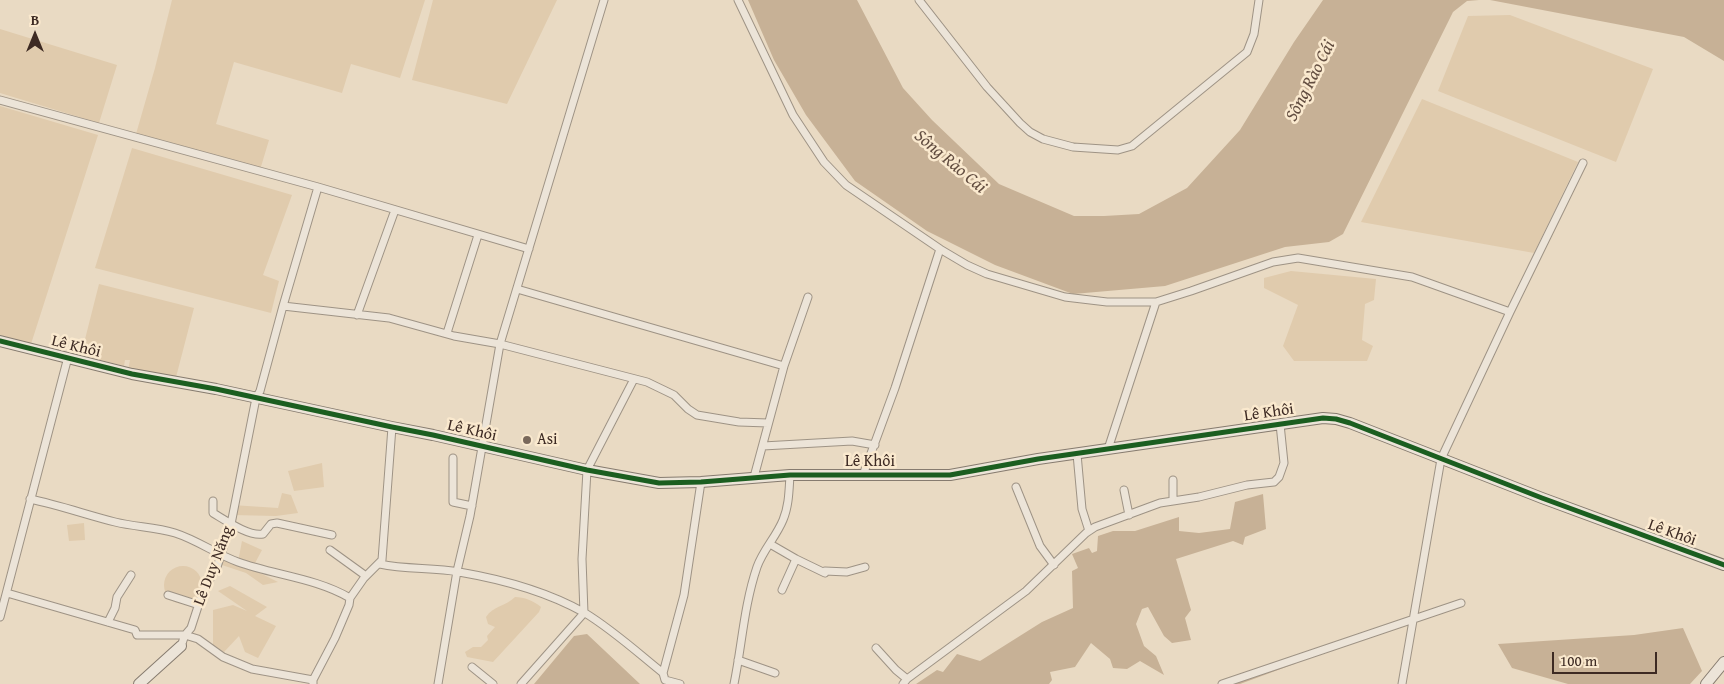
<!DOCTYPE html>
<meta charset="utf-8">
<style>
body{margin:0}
#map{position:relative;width:1724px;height:684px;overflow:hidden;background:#e9dac3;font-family:"Gentium Book Plus",serif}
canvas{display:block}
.north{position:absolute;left:10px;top:10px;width:50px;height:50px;-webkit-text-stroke:4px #fae9ce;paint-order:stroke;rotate:0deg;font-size:14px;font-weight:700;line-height:20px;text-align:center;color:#3d2a23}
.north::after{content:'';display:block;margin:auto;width:18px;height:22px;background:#3d2a23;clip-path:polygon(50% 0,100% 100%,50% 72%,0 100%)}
.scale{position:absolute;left:1552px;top:652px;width:105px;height:22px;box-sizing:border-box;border:2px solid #3d2a23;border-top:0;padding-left:6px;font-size:15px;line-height:18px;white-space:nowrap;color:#3d2a23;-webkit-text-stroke:4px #fae9ce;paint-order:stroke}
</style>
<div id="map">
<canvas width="1724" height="684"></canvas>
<div class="north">B</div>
<div class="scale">100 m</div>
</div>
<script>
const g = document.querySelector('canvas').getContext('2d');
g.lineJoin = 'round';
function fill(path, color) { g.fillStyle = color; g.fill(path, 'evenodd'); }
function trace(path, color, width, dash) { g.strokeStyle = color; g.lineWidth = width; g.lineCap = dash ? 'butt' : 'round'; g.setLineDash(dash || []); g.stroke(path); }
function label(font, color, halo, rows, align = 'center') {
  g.font = font + ' "Gentium Book Plus",serif'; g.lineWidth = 5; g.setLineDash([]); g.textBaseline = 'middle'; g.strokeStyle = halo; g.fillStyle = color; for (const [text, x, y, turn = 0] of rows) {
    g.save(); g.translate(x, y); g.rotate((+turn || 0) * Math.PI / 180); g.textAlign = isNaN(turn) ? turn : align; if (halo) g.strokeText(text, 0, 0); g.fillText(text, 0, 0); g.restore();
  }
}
const green = new Path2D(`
 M 172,0 L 425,0 L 400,78 L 351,64 L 342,93 L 234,62 L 216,124 L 269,140 L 260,170 L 136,134 L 155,68 Z
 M 433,0 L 557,0 L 507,104 L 412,80 Z
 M 1510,15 L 1653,69 L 1616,162 L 1438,91 L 1468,16 Z
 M 0,29 L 117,65 L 99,123 L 0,93 Z
 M 1422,99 L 1578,162 L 1534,253 L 1361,222 Z
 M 0,106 L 98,135 L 31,344 L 0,335 Z
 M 132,148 L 292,195 L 263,275 L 279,281 L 271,313 L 95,268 Z
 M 1291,271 L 1376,279 L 1374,300 L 1365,304 L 1362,340 L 1373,346 L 1367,361 L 1294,361 L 1283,346 L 1298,305 L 1264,288 L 1264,278 Z
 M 99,284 L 194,308 L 175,381 L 128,370 L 130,360 L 125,360 L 124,366 L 81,355 Z
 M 322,463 L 324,487 L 294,491 L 288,471 Z
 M 282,493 L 291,495 L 298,513 L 276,516 L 232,515 L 232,505 L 278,508 Z
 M 84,523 L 85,540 L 69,541 L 67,525 Z
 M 242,541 L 262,550 L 254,565 L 240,563 L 278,582 L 263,585 L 246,573 L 219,564 L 222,555 L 238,562 Z
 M164 585a19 19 0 1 1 38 0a19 19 0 1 1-38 0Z
 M 230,586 L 267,607 L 255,616 L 276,626 L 258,658 L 245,652 L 239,636 L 224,652 L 213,645 L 213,610 L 233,605 L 247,611 L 218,591 Z
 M 515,597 C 524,597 534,601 541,607 L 539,612 L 493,662 L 467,657 L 465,652 L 473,647 L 481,647 L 488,640 L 487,636 L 495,627 L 488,624 L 486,617 C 493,606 506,606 515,597 Z`);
const water = new Path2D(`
 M 748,0 L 857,0 L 903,88 L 932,120 L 999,184 L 1074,216 L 1104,216 L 1139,214 L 1187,188 L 1240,130 L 1294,42 L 1323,0 L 1479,0 L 1467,1 L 1453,12 L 1343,234 L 1329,242 L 1285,247 L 1165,286 L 1073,294 L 995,265 L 927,231 L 855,181 L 806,115 L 774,60 Z
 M 1490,0 L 1724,0 L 1724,61 L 1684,37 Z
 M 1263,494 L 1266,529 L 1245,537 L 1243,545 L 1233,541 L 1176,559 L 1191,610 L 1185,618 L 1191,640 L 1172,643 L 1164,636 L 1148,607 L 1142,609 L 1136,624 L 1144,646 L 1156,656 L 1164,675 L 1140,661 L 1127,669 L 1113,668 L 1110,659 L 1091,643 L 1075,667 L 1050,672 L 1052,680 L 1049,684 L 916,684 L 937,670 L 943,672 L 957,654 L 980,661 L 1042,622 L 1073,608 L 1072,571 L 1078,568 L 1072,554 L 1089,548 L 1092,553 L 1097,551 L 1098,536 L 1113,531 L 1135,531 L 1179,517 L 1179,531 L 1199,533 L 1230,529 L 1235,502 Z
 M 1683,628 L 1702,671 L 1690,684 L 1568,684 L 1512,668 L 1498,644 L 1634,635 Z
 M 587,634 L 640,684 L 534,684 L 574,636 Z`);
const stream = new Path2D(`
 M 1237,684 L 1294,663`);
const street = new Path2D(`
 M 738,0 L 793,115 L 824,162 L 846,185 L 940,249
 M 919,0 L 987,87 L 1020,123 L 1030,132 L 1043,139 L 1073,147 L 1118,150 L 1132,146 L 1247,52 L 1254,34 L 1259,0
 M 0,100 L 318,187 L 529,249
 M 517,289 L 784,366
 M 283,306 L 389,318 L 454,336 L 500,344 L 647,382 L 674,395 L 688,409 L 697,415 L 739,422 L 768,423
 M 357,315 L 395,210
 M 447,333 L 478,235
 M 763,446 L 852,441 L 875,445
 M 1108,449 L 1156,302 L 1191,291 L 1273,262 L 1298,258 L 1412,277 L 1510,312
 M 1077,454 L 1082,509 L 1089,531
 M 453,458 L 453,502 L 472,506
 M 863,475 L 895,388 L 940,249 L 967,265 L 987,274 L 1065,297 L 1107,302 L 1156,302
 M 754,477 L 784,366 L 808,297
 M 1173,480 L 1173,501
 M 1016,487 L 1040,546 L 1054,565
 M 1124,490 L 1129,515
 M 30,499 C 59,505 87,515 115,522 C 135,527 155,527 175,533 C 197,540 216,554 238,562 C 274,575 316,578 350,598
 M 213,501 L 213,513 C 225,520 249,537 263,534 L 271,524 L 277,523 L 332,535
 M 770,544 L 796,559 L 825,573
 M 330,550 L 366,576
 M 380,564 C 406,570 433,567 459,572 C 500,579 548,592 585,613 C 613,630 638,653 663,673 L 665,680 L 680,684
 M 825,571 L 847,572 L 865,567
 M 782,590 L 796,559
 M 7,593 L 135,630 L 137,635 L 185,635 L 198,639 L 223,657 L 252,669 L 313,680 L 313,684
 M 168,595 L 199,605
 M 0,617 L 68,357
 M 108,622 L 115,608 L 117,597 L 131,575
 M 181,646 L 185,635 L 191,628 L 203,591 L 217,567 L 231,524 L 256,398 L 260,391 L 283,306 L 318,187
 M 876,648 L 896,670 L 907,679
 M 738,660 L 775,673
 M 472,667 L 493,684
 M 663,673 L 684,595 L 701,482
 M 313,680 L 335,638 L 349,605 L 350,598 L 364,578 L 382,560 L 392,427
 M 438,684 L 457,571 L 470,516 L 500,344 L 604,0
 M 521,684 L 584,613 L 582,559 L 587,470 L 634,379
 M 734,684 C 742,645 744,605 757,567 C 763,550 776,537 783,520 C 789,506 789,490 790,475
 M 903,684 L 907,679 L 1026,591 L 1086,533 L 1095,527 L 1160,503 L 1199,497 L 1247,485 L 1274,482 L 1279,477 L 1284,463 L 1280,424
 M 1222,684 L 1461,603
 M 1402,684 L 1441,459 L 1510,312 L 1583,163`);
const secondary = new Path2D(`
 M 0,341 L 132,374 L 216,389 L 392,427 L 433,435 L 587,470 L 659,483 L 701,482 L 790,475 L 950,475 L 1038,459 L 1323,418 L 1336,419 L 1350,423 L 1542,498 L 1724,565
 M 139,684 L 181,646
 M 1706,684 L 1724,662`);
const cycleway = new Path2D(`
 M 0,341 L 132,374 L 216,389 L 392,427 L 433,435 L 587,470 L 659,483 L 701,482 L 790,475 L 950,475 L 1038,459 L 1323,418 L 1336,419 L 1350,423 L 1542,498 L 1724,565`);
const markers = [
 [527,440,5,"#79685b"]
];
const streetNames = [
 ["Lê Khôi",76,347,14],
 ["Lê Khôi",1269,413,-8],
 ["Lê Khôi",472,431,13],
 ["Lê Khôi",870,462],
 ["Lê Khôi",1672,533,20],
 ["Lê Duy Năng",214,566,-69]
];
const poiNames = [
 ["Asi",537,440]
];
const waterNames = [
 ["Sông Rào Cái",1311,81,-63],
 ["Sông Rào Cái",950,162,40]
];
fill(green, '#e0cbad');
fill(water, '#c7b196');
trace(stream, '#c7b196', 2);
trace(street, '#9e9385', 9);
trace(secondary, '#867b6f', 12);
trace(street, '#ece4d8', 7);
trace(secondary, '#ece4d8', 10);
trace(cycleway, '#1b5e20', 5);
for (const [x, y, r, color] of markers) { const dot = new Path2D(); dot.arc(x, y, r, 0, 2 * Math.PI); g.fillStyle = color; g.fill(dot); trace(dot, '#fae9ce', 2); }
label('16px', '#3d2a23', '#fae9ce', streetNames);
label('16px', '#3d2a23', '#fae9ce', poiNames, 'left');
label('italic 18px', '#624d40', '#fae9ce', waterNames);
</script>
